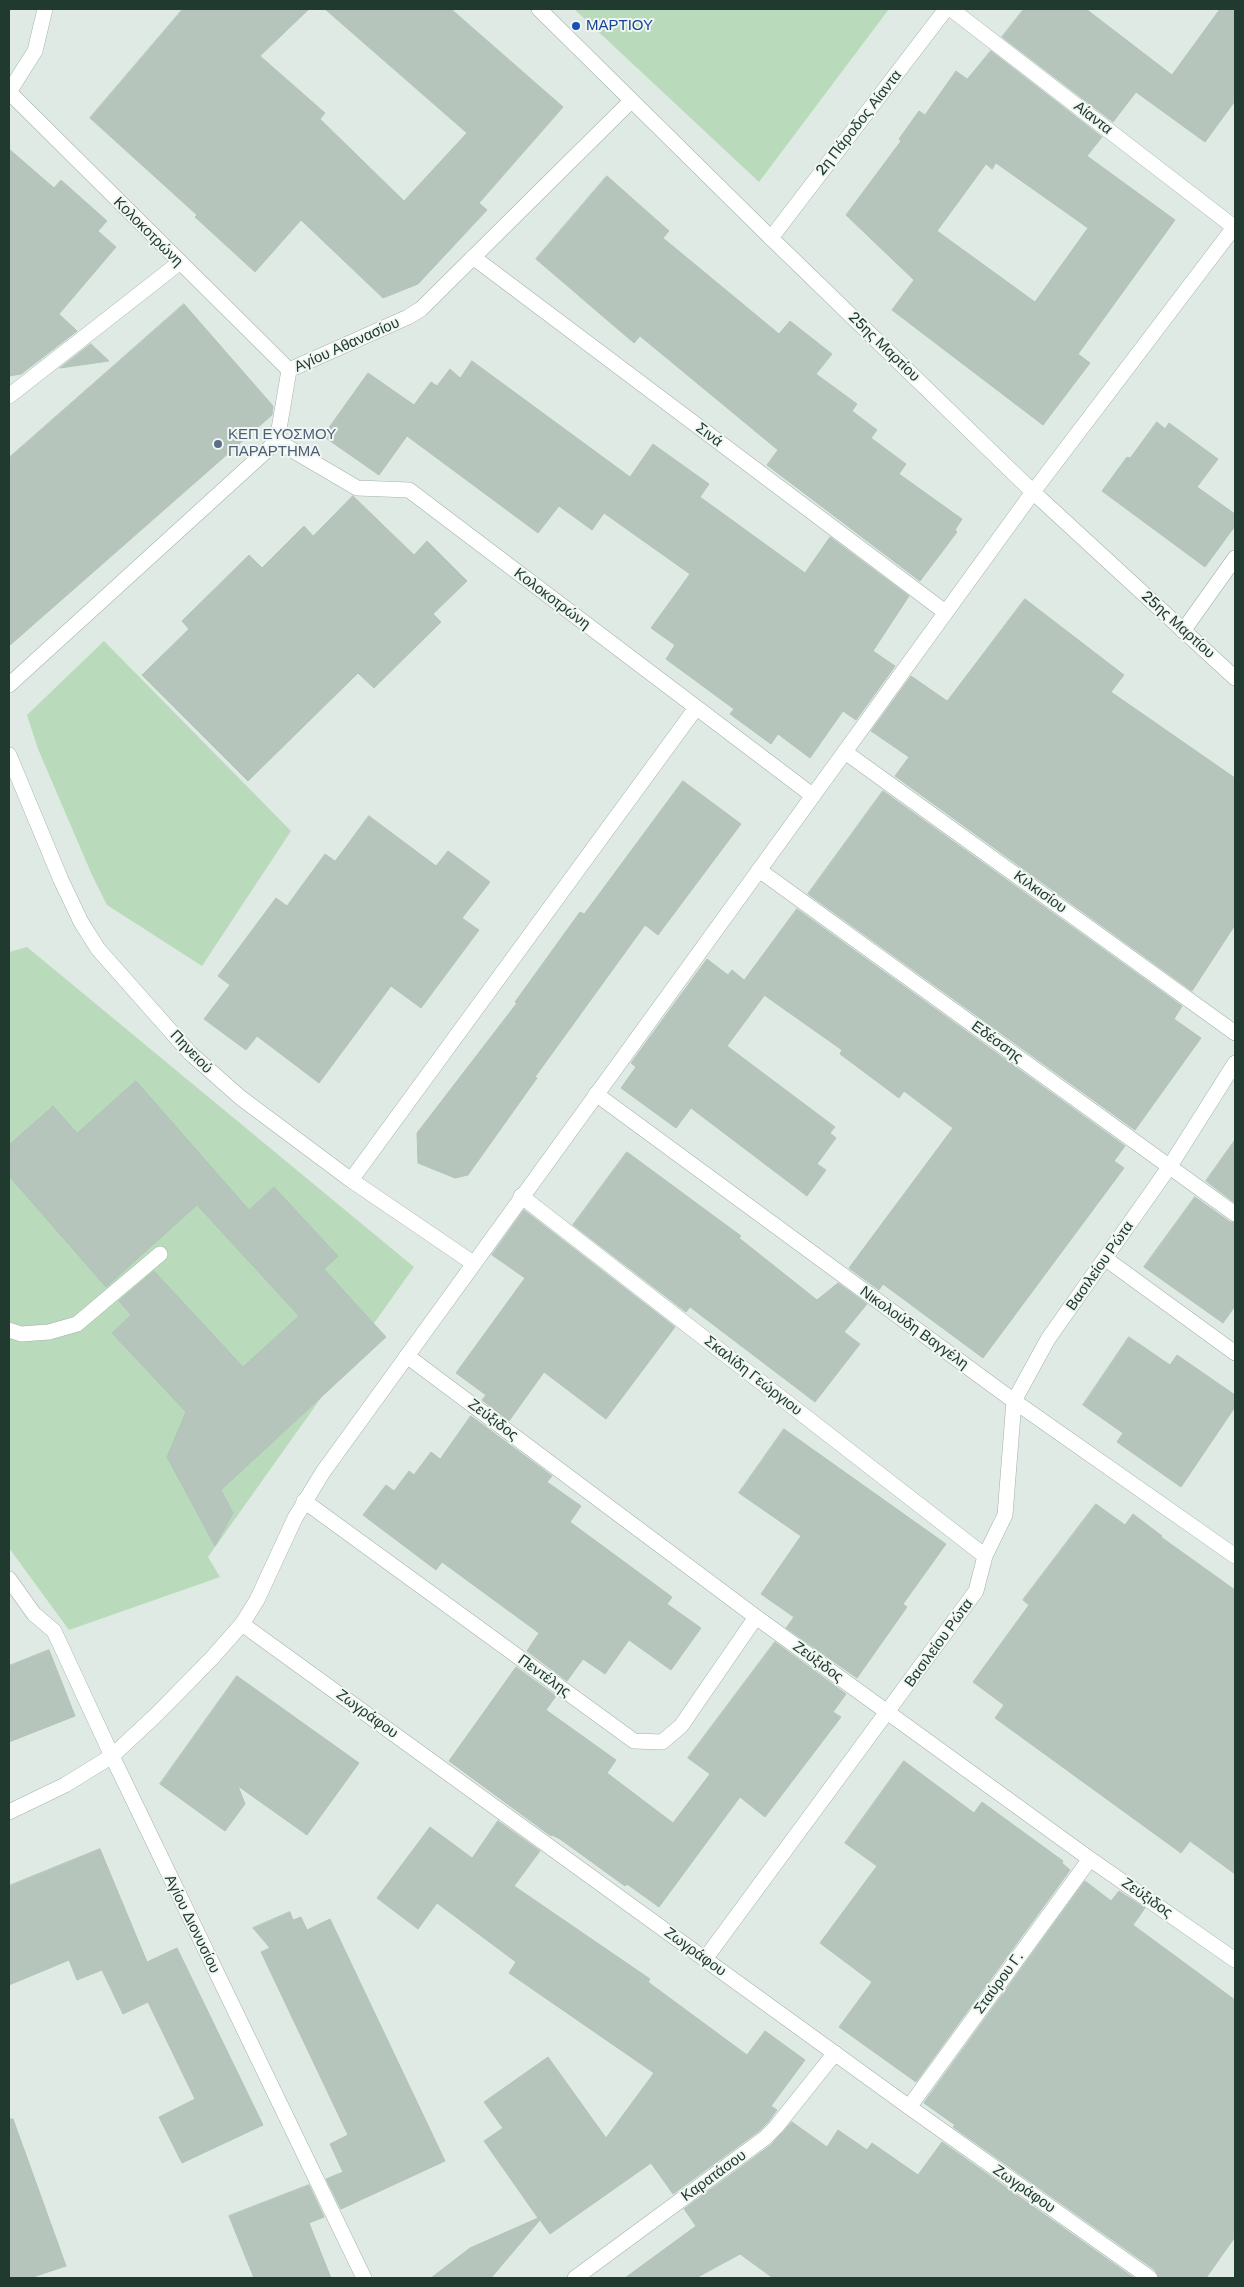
<!DOCTYPE html>
<meta charset="utf-8">
<style>
body{margin:0}
#map{position:relative;width:1244px;height:2287px;overflow:hidden;background:#e0eae4;font-family:Rubik,sans-serif}
canvas{display:block}
.frame{position:absolute;inset:0;border:10px solid #213a2f;pointer-events:none}
</style>
<div id="map">
<canvas width="1244" height="2287"></canvas>
<div class="frame"></div>
</div>
<script>
const g = document.querySelector('canvas').getContext('2d');
g.lineJoin = 'round';
function fill(path, color) { g.fillStyle = color; g.fill(path, 'evenodd'); }
function trace(path, color, width, dash) { g.strokeStyle = color; g.lineWidth = width; g.lineCap = dash ? 'butt' : 'round'; g.setLineDash(dash || []); g.stroke(path); }
function label(font, color, halo, rows, align = 'center') {
  g.font = font + ' Rubik,sans-serif'; g.lineWidth = 4; g.setLineDash([]); g.textBaseline = 'middle'; g.strokeStyle = halo; g.fillStyle = color; for (const [text, x, y, turn = 0] of rows) {
    g.save(); g.translate(x, y); g.rotate((+turn || 0) * Math.PI / 180); g.textAlign = isNaN(turn) ? turn : align; if (halo) g.strokeText(text, 0, 0); g.fillText(text, 0, 0); g.restore();
  }
}
const green = new Path2D(`
 M 574,9 L 889,9 L 759,182 Z
 M 104,641 L 291,831 L 202,966 L 107,905 L 92,875 L 38,749 L 27,715 Z
 M 27,947 L 414,1267 L 208,1557 L 220,1577 L 69,1630 L 9,1548 L 9,952 Z`);
const building = new Path2D(`
 M 183,9 L 309,9 L 260,56 L 325,113 L 320,119 L 404,201 L 467,133 L 325,9 L 451,9 L 563,107 L 479,203 L 487,210 L 418,284 L 383,298 L 301,220 L 255,272 L 195,217 L 197,215 L 90,118 Z
 M 1024,9 L 1086,9 L 1172,75 L 1220,9 L 1235,9 L 1235,101 L 1205,142 L 1136,92 L 1113,122 L 1002,37 Z
 M 991,51 L 1102,137 L 1087,156 L 1175,220 L 1078,354 L 1090,363 L 1043,425 L 892,310 L 914,280 L 846,215 L 901,141 L 899,139 L 919,111 L 925,115 L 956,71 L 967,79 ZM 996,163 L 1088,228 L 1035,302 L 937,231 L 986,164 L 992,169 Z
 M 9,149 L 54,188 L 61,180 L 107,221 L 98,231 L 116,247 L 59,314 L 77,331 L 21,374 L 9,376 Z
 M 607,176 L 669,231 L 663,238 L 779,334 L 790,321 L 832,354 L 816,374 L 857,404 L 852,411 L 877,430 L 871,438 L 906,464 L 899,474 L 962,519 L 955,530 L 957,532 L 920,581 L 767,465 L 778,450 L 640,336 L 634,343 L 536,259 Z
 M 184,304 L 273,406 L 272,415 L 9,646 L 9,458 Z
 M 91,344 L 109,361 L 60,368 Z
 M 472,361 L 630,477 L 653,444 L 709,484 L 700,497 L 805,573 L 830,537 L 909,596 L 873,651 L 895,666 L 856,720 L 843,711 L 810,758 L 778,734 L 771,744 L 730,714 L 734,709 L 666,659 L 675,645 L 651,628 L 690,574 L 604,513 L 592,530 L 559,506 L 538,533 L 407,436 L 379,475 L 323,436 L 368,373 L 414,405 L 431,382 L 437,386 L 450,369 L 460,378 Z
 M 1157,422 L 1165,429 L 1169,423 L 1218,459 L 1197,487 L 1235,514 L 1235,526 L 1205,567 L 1102,491 L 1127,457 L 1130,458 Z
 M 353,496 L 414,555 L 427,541 L 467,581 L 433,614 L 441,622 L 374,688 L 358,673 L 248,781 L 142,675 L 189,629 L 182,621 L 249,555 L 262,568 L 304,526 L 313,536 Z
 M 1025,599 L 1124,675 L 1111,692 L 1235,778 L 1235,925 L 1192,991 L 895,776 L 909,757 L 871,731 L 911,676 L 947,701 Z
 M 683,781 L 741,824 L 658,935 L 645,925 L 535,1077 L 537,1078 L 468,1175 L 455,1178 L 418,1163 L 417,1133 L 517,1003 L 515,1002 L 580,912 L 584,914 Z
 M 883,791 L 1182,1006 L 1174,1019 L 1201,1038 L 1135,1130 L 808,894 Z
 M 369,816 L 436,866 L 448,851 L 490,882 L 462,918 L 479,930 L 421,1008 L 391,986 L 319,1083 L 257,1036 L 246,1050 L 204,1019 L 230,985 L 218,976 L 276,898 L 287,906 L 325,854 L 335,861 Z
 M 797,909 L 1125,1146 L 1114,1161 L 1124,1168 L 983,1358 L 883,1284 L 879,1290 L 849,1268 L 953,1128 L 904,1091 L 899,1098 L 840,1054 L 842,1050 L 747,983 L 764,996 L 727,1046 L 835,1127 L 830,1133 L 836,1138 L 817,1164 L 826,1170 L 807,1196 L 691,1108 L 676,1128 L 621,1088 L 636,1067 L 631,1063 L 707,959 L 728,975 L 732,970 L 744,980 Z
 M 136,1081 L 249,1210 L 274,1187 L 338,1256 L 324,1269 L 386,1337 L 221,1490 L 233,1513 L 215,1546 L 167,1457 L 186,1412 L 112,1333 L 131,1315 L 119,1301 L 154,1271 L 243,1367 L 299,1316 L 197,1205 L 106,1287 L 9,1176 L 9,1145 L 53,1106 L 77,1133 Z
 M 1235,1140 L 1235,1203 L 1206,1181 Z
 M 627,1152 L 741,1236 L 739,1238 L 817,1300 L 838,1283 L 867,1304 L 844,1332 L 860,1344 L 815,1402 L 690,1307 L 686,1312 L 573,1225 Z
 M 1195,1197 L 1230,1222 L 1235,1223 L 1235,1306 L 1223,1323 L 1144,1267 Z
 M 524,1210 L 675,1327 L 606,1419 L 544,1372 L 509,1421 L 482,1400 L 486,1395 L 456,1373 L 525,1278 L 492,1255 Z
 M 1129,1337 L 1170,1365 L 1177,1355 L 1235,1395 L 1235,1407 L 1181,1487 L 1117,1442 L 1123,1433 L 1083,1405 Z
 M 471,1416 L 552,1476 L 547,1482 L 581,1506 L 570,1522 L 672,1597 L 667,1604 L 701,1628 L 671,1670 L 629,1640 L 605,1674 L 583,1659 L 567,1681 L 527,1651 L 539,1633 L 442,1562 L 436,1570 L 363,1515 L 386,1485 L 394,1491 L 409,1471 L 414,1475 L 431,1452 L 440,1459 Z
 M 784,1429 L 946,1544 L 903,1604 L 907,1607 L 857,1678 L 786,1628 L 794,1617 L 761,1594 L 801,1536 L 739,1493 Z
 M 1096,1504 L 1125,1525 L 1133,1514 L 1162,1536 L 1161,1537 L 1235,1590 L 1235,1874 L 1190,1841 L 1181,1853 L 995,1718 L 1004,1705 L 973,1682 L 1029,1605 L 1023,1600 Z
 M 775,1642 L 846,1694 L 833,1712 L 841,1717 L 765,1817 L 740,1797 L 659,1907 L 627,1884 L 625,1886 L 560,1839 L 552,1835 L 551,1836 L 449,1761 L 516,1667 L 556,1696 L 546,1710 L 616,1760 L 607,1773 L 673,1823 L 710,1774 L 688,1758 Z
 M 49,1650 L 75,1716 L 9,1742 L 9,1666 Z
 M 237,1676 L 359,1763 L 307,1835 L 238,1786 L 245,1804 L 225,1831 L 160,1784 Z
 M 904,1761 L 974,1813 L 982,1802 L 1063,1861 L 1062,1863 L 1070,1870 L 916,2082 L 839,2027 L 872,1982 L 820,1943 L 877,1866 L 845,1843 Z
 M 498,1821 L 540,1851 L 514,1886 L 650,1979 L 648,1982 L 747,2055 L 765,2031 L 805,2060 L 771,2106 L 777,2110 L 769,2121 L 759,2131 L 673,2194 L 651,2163 L 550,2234 L 540,2220 L 491,2278 L 431,2278 L 470,2248 L 538,2218 L 484,2141 L 503,2128 L 484,2102 L 548,2057 L 606,2138 L 654,2073 L 509,1973 L 516,1962 L 437,1903 L 418,1929 L 377,1898 L 430,1827 L 472,1858 Z
 M 100,1849 L 147,1962 L 177,1948 L 263,2125 L 182,2163 L 159,2117 L 195,2099 L 148,2002 L 123,2014 L 102,1970 L 77,1980 L 69,1960 L 9,1985 L 9,1886 Z
 M 1085,1881 L 1111,1901 L 1119,1891 L 1145,1908 L 1133,1925 L 1235,2000 L 1235,2237 L 1206,2278 L 1159,2278 L 1155,2270 L 953,2127 L 955,2125 L 924,2103 Z
 M 290,1912 L 293,1920 L 301,1917 L 307,1930 L 330,1919 L 445,2161 L 341,2209 L 326,2179 L 343,2172 L 330,2144 L 348,2135 L 261,1952 L 270,1948 L 253,1928 Z
 M 9,2119 L 13,2119 L 66,2266 L 30,2278 L 9,2278 Z
 M 792,2122 L 827,2147 L 838,2130 L 867,2150 L 872,2143 L 918,2175 L 942,2142 L 1134,2278 L 773,2278 L 740,2254 L 696,2278 L 625,2278 L 696,2226 L 684,2209 L 771,2145 Z
 M 309,2185 L 324,2217 L 309,2223 L 331,2278 L 254,2278 L 229,2216 Z`);
const pedestrian = new Path2D(`
 M 351,1180 L 696,708
 M 9,1330 L 21,1334 L 49,1332 L 77,1324 L 160,1254`);
const minor = new Path2D(`
 M 951,9 L 1234,227
 M 9,92 L 289,370
 M 9,92 L 35,51 L 45,9
 M 771,238 L 946,9
 M 473,257 L 945,612
 M 9,396 L 179,263
 M 277,441 L 357,488 L 409,490 L 812,795
 M 1183,631 L 1235,558
 M 9,685 L 277,441 L 289,370 L 408,317 L 421,309 L 631,101
 M 845,752 L 1235,1033
 M 9,755 L 61,880 L 81,922 L 98,949 L 190,1053 L 241,1098 L 351,1180 L 473,1263
 M 759,870 L 1235,1214
 M 596,1094 L 1014,1401 L 1235,1556
 M 521,1196 L 985,1556
 M 1106,1259 L 1235,1353
 M 407,1356 L 756,1617 L 1090,1859 L 1235,1960
 M 304,1501 L 634,1741 L 662,1742 L 681,1726 L 756,1617
 M 9,1579 L 34,1614 L 54,1631 L 112,1756
 M 242,1624 L 909,2107 L 1150,2278
 M 705,1959 L 976,1591 L 985,1556 L 1005,1515 L 1014,1401 L 1048,1339 L 1170,1166 L 1235,1063
 M 909,2107 L 1090,1859
 M 575,2278 L 765,2138 L 776,2127 L 835,2053`);
const tertiary = new Path2D(`
 M 539,9 L 771,238 L 1033,492 L 1235,678
 M 112,1756 L 364,2278
 M 9,1812 L 65,1785 L 112,1756 L 156,1715 L 212,1658 L 242,1624 L 257,1600 L 295,1518 L 323,1472 L 1033,492 L 1235,226`);
const markers = [
 [576,26,5,"#1a4fb4"],
 [218,444,5,"#5c6f8a"]
];
const transitNames = [
 ["ΜΑΡΤΙΟΥ",586,26]
];
const streetNames = [
 ["Αίαντα",1093,118,38],
 ["2η Πάροδος Αίαντα",859,123,-52],
 ["Κολοκοτρώνη",148,232,45],
 ["Αγίου Αθανασίου",347,345,-24],
 ["25ης Μαρτίου",884,347,44],
 ["Σινά",709,435,37],
 ["Κολοκοτρώνη",552,599,37],
 ["25ης Μαρτίου",1178,625,42],
 ["Κιλκισίου",1040,892,36],
 ["Εδέσσης",997,1042,36],
 ["Πηνειού",191,1052,46],
 ["Βασιλείου Ρώτα",1100,1266,-55],
 ["Νικολούδη Βαγγέλη",914,1328,36],
 ["Σκαλίδη Γεώργιου",753,1376,38],
 ["Ζεύξιδος",493,1420,37],
 ["Βασιλείου Ρώτα",939,1643,-54],
 ["Ζεύξιδος",818,1662,36],
 ["Πεντέλης",544,1676,36],
 ["Ζωγράφου",367,1714,36],
 ["Ζεύξιδος",1147,1898,35],
 ["Αγίου Διονυσίου",192,1924,64],
 ["Ζωγράφου",695,1952,36],
 ["Σταύρου Γ.",999,1983,-54],
 ["Καρατάσου",714,2176,-36],
 ["Ζωγράφου",1024,2189,35]
];
const serviceNames = [
 ["ΚΕΠ ΕΥΟΣΜΟΥ",228,435],
 ["ΠΑΡΑΡΤΗΜΑ",228,452]
];
fill(green, '#b9dbbc');
fill(building, '#b5c5bc');
trace(building, '#b2c4ba', 1);
trace(pedestrian, '#a3b2aa', 16);
trace(minor, '#a3b2aa', 16);
trace(tertiary, '#a3b2aa', 16);
trace(pedestrian, '#fff', 15);
trace(minor, '#fff', 15);
trace(tertiary, '#fff', 15);
for (const [x, y, r, color] of markers) { const dot = new Path2D(); dot.arc(x, y, r, 0, 2 * Math.PI); g.fillStyle = color; g.fill(dot); trace(dot, '#f0f7f2', 2); }
label('15px', '#164399', '#f0f7f2', transitNames, 'left');
label('15px', '#213a2f', '#f0f7f2', streetNames);
label('15px', '#4e5e75', '#f0f7f2', serviceNames, 'left');
</script>
